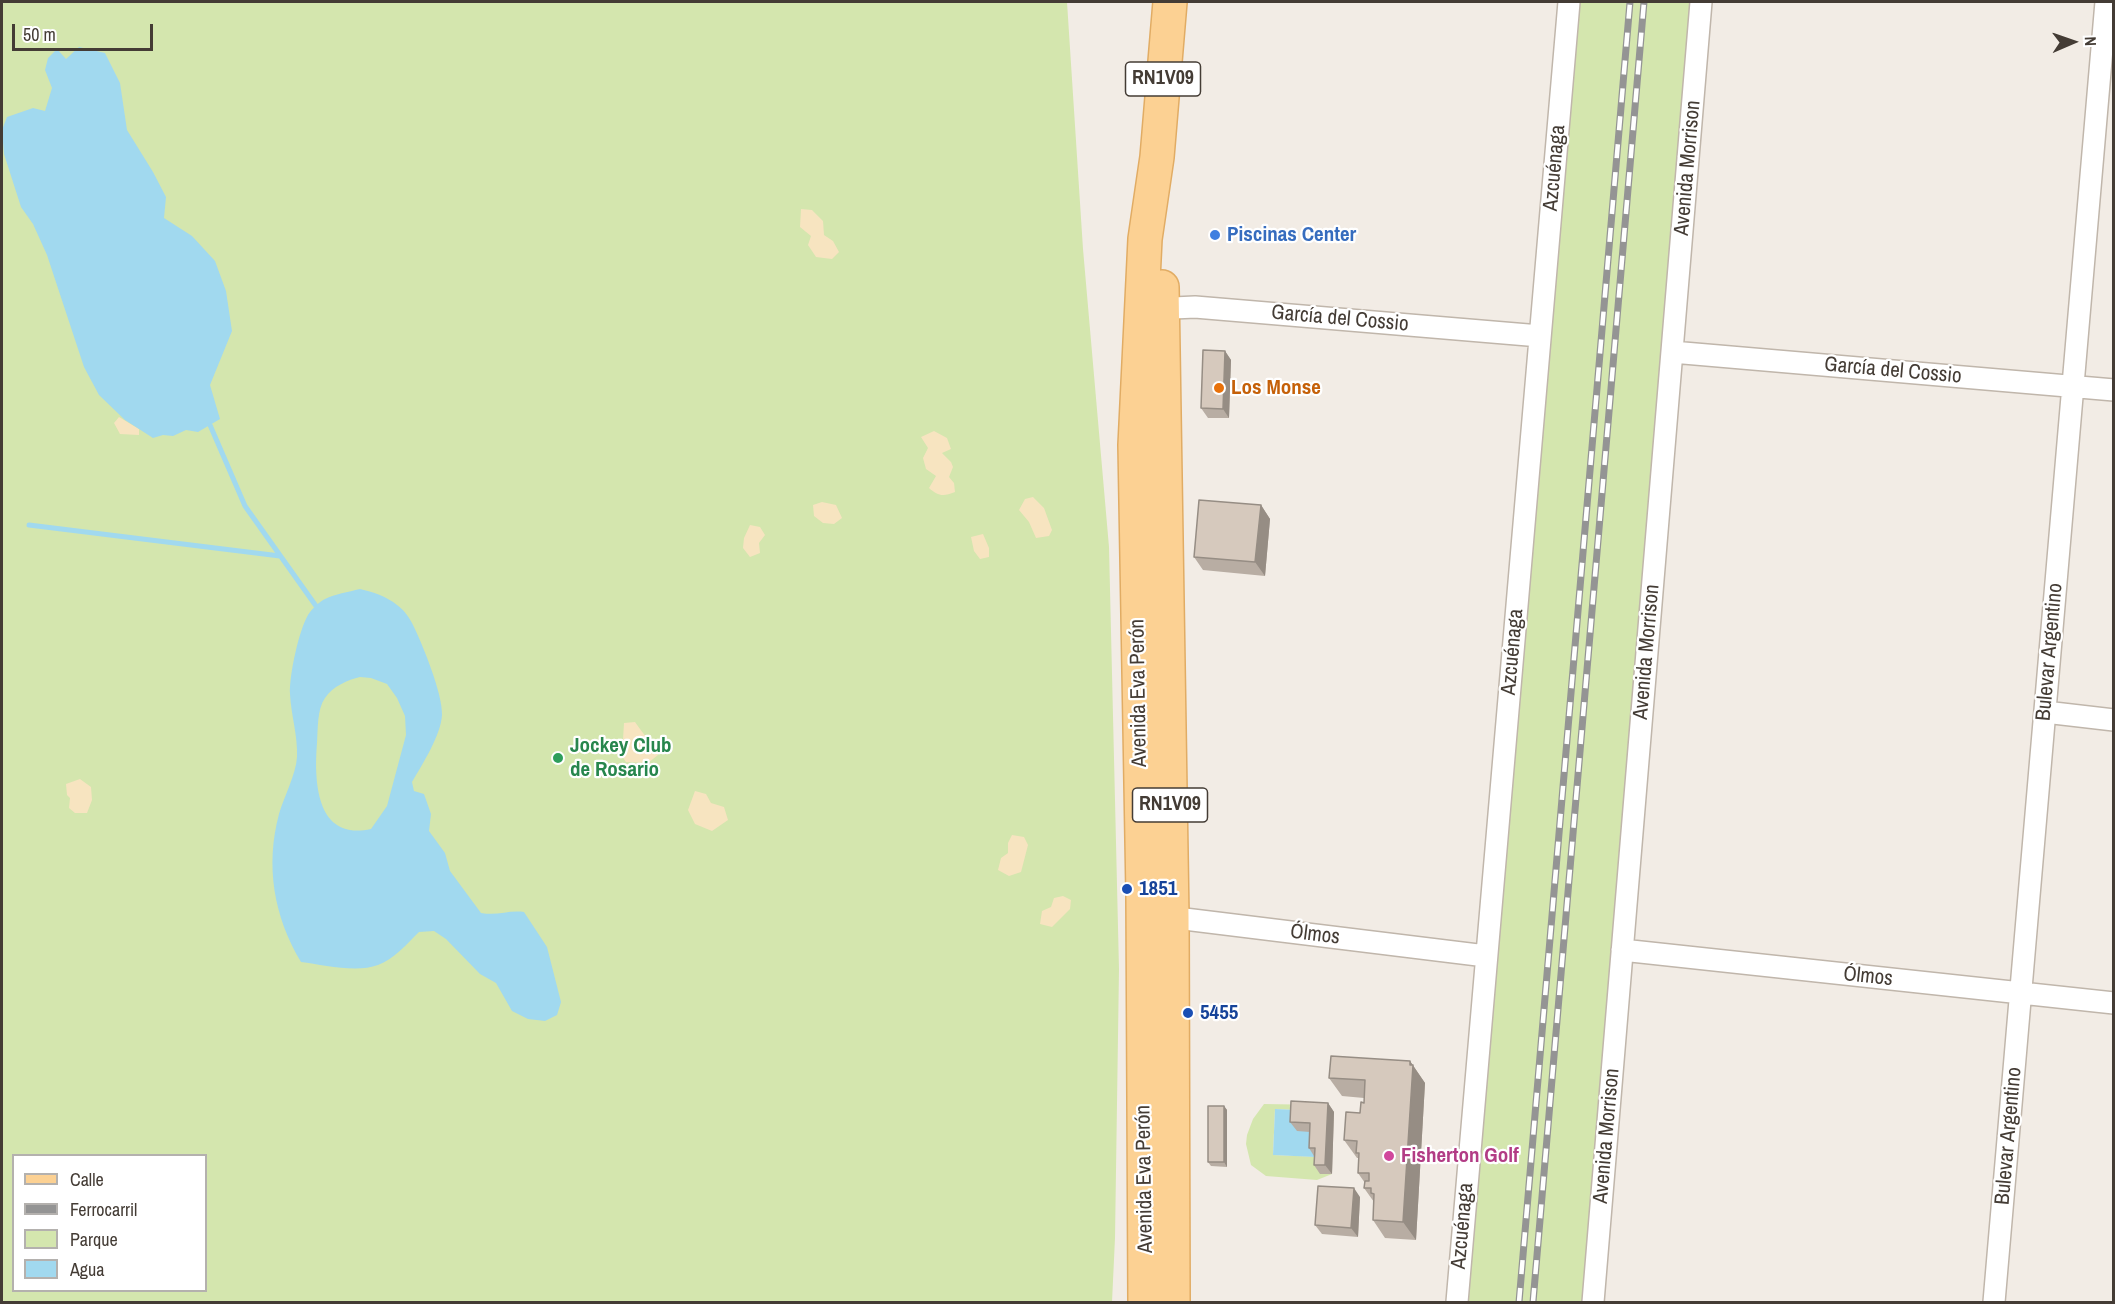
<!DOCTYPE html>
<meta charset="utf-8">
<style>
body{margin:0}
#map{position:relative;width:2115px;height:1304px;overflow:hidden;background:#f2ece5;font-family:"Archivo Narrow",sans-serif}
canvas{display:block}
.frame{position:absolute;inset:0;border:3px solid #443c35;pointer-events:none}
.legend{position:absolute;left:12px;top:1154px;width:195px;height:138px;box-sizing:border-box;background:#fff;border:2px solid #b4b1ae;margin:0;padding:8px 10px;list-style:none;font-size:18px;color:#443c35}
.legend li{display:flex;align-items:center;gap:12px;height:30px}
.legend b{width:30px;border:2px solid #b4b1ae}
.north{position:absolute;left:2043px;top:12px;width:60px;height:60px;-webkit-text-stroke:4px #fff;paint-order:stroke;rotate:88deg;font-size:16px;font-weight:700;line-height:24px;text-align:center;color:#443c35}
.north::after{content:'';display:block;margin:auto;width:21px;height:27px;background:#443c35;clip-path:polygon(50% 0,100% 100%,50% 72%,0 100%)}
.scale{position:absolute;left:12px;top:24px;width:141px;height:27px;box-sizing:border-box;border:3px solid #443c35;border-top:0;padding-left:8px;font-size:18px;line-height:21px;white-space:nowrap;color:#443c35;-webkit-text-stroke:4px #fff;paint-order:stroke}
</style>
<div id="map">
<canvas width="2115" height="1304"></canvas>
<div class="frame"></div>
<ul class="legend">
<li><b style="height:8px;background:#fcd193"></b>Calle</li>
<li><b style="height:8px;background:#949494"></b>Ferrocarril</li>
<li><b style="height:16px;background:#d4e6ae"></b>Parque</li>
<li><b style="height:16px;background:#a1d9ef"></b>Agua</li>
</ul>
<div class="north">N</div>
<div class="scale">50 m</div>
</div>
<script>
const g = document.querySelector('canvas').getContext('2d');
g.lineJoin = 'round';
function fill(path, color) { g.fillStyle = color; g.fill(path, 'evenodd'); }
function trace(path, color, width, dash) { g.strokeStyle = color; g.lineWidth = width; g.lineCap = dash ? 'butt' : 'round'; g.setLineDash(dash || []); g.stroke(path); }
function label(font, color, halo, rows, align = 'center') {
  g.font = font + ' "Archivo Narrow",sans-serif'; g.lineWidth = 4.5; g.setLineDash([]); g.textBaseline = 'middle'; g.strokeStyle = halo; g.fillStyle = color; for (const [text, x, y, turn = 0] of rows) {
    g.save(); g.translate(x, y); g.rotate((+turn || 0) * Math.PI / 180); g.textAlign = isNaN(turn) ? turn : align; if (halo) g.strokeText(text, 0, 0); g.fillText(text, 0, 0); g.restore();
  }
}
const green = new Path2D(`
 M 2,2 L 1067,2 L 1083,249 L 1109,547 L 1119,969 L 1115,1238 L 1112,1302 L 2,1302 ZM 14,1156 L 206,1156 L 206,1290 L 14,1290 Z
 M 1569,2 L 1701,2 L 1593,1302 L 1457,1302 Z
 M 1264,1104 L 1324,1105 L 1334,1112 L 1275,1109 L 1273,1155 L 1321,1157 L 1320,1174 L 1332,1174 L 1317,1180 L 1266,1176 L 1251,1165 L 1246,1144 L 1247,1135 L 1253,1119 Z`);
const sand = new Path2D(`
 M 801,209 L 812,210 L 823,221 L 824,235 L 833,241 L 839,252 L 832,259 L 816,257 L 808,245 L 811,236 L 800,227 Z
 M 119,417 L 139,429 L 139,435 L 120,434 L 114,423 Z
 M 934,431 L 947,438 L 951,449 L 942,453 L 951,462 L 953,467 L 949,477 L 954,483 L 955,492 C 943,497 938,496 929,488 L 936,476 L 926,469 L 923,458 L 928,448 L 921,437 Z
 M 1033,497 L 1044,508 L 1052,530 L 1049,536 L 1036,538 L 1029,522 L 1019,510 L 1025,499 Z
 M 822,502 L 836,505 L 842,518 L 834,524 L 823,523 L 814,516 L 813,505 Z
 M 750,525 L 760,527 L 765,535 L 759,543 L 760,553 L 750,557 L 743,548 L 744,538 Z
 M 983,534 L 989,548 L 989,557 L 980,559 L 974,551 L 971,537 Z
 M 635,722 C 643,734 652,743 658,755 L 648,763 L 626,762 L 619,752 L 623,740 L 624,723 Z
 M 80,779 L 91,787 L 92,800 L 87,813 L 75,813 L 69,808 L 70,798 L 67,795 L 66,784 Z
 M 695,791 L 706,794 L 711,803 L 724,807 L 728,820 L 712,831 L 695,824 L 688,810 Z
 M 1012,835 L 1024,837 L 1028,845 L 1021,872 L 1009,876 L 998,870 L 1001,858 L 1008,853 L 1008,843 Z
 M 1063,896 L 1071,900 L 1070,909 L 1052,927 L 1040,924 L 1042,911 L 1051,907 L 1054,898 Z`);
const water = new Path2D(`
 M 79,47 L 105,53 L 120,83 L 127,130 L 153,172 L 166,197 L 164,218 L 192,236 L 215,261 L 226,291 L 232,331 L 210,385 L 220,419 L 198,432 L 186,430 L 173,436 L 163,435 L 153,438 L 125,420 L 99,395 L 84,367 L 47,255 L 33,224 L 21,207 L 4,154 L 2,130 L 7,117 L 33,108 L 45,111 L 52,88 L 45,70 L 48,58 L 57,49 L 66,59 Z
 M 360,589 C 373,592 386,596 397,605 C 403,609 409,617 412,623 C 422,643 443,694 442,715 C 441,735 422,765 412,782 L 414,791 L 424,794 L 431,814 L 429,831 L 445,853 L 450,871 L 481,913 C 498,916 508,910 524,912 L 547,947 L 561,1002 L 557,1015 L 545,1021 L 528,1019 L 512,1011 L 496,983 L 480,974 L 446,939 L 434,931 L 419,932 C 408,943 393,960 378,965 C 357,973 323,965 301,962 C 274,917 265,866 279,814 C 284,797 296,774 297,757 C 298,736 291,715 290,694 C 289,676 299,630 308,615 C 311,610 319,602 325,599 C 335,594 348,592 360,589 ZM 360,677 L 371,678 L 387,684 L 397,698 L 405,716 L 406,735 L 387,806 L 371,829 C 316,841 314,782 317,743 C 318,729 317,709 325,698 C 333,686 348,680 360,677 Z
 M 1275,1109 L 1298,1110 L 1316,1132 L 1315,1157 L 1273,1155 Z`);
const stream = new Path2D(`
 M 210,425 L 245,506 L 316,606
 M 29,525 L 280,556`);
const street = new Path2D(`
 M 1152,309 L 1195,307 L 1540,336
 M 1672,352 L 2114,390
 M 2045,712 L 2114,720
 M 1160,916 L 1486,956
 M 1622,950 L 2114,1003
 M 1457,1302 L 1569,2
 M 1593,1302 L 1701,2
 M 1994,1302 L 2106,2`);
const primary = new Path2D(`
 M 1162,287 L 1172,916 L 1173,1302
 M 1145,1302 L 1143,896 L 1135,445 L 1145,239 L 1157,157 L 1170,2`);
const rail = new Path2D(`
 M 1519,1302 L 1630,2
 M 1533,1302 L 1644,2`);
const wall = new Path2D(`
 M 1225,351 L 1231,360 L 1229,418 L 1208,418 L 1201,408 Z
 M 1261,505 L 1270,519 L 1265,576 L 1203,570 L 1194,557 Z
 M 1410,1061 L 1425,1083 L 1416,1240 L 1385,1238 L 1373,1220 L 1374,1202 L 1364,1188 L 1365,1183 L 1358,1173 L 1359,1158 L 1357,1158 L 1344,1140 L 1360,1113 L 1364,1103 L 1364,1098 L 1342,1096 L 1329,1078 Z
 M 1328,1103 L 1334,1112 L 1332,1174 L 1320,1174 L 1314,1165 L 1314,1156 L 1309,1148 L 1310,1132 L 1297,1131 L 1290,1122 Z
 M 1224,1106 L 1227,1110 L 1227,1167 L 1211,1166 L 1208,1162 Z
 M 1360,1197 L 1358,1237 L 1322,1234 L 1315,1225 Z`);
const shadedWall = new Path2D(`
 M 1225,351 L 1231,360 L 1229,418 L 1223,409 Z
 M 1261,505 L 1270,519 L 1265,576 L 1255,562 Z
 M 1410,1061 L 1425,1083 L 1416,1240 L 1403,1222 Z
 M 1328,1103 L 1334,1112 L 1332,1174 L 1325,1165 Z
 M 1224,1106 L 1227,1110 L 1227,1167 L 1224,1162 Z
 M 1354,1188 L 1360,1197 L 1358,1237 L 1351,1228 Z`);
const building = new Path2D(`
 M 1203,350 L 1225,351 L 1223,409 L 1201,408 Z
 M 1199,500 L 1261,505 L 1255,562 L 1194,557 Z
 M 1331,1056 L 1410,1061 L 1410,1065 L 1413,1065 L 1403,1222 L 1373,1220 L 1374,1194 L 1371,1193 L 1371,1188 L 1364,1188 L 1365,1181 L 1369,1181 L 1369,1173 L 1358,1173 L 1359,1153 L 1356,1153 L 1357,1141 L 1344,1140 L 1346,1112 L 1360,1113 L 1361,1102 L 1364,1103 L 1365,1080 L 1329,1078 Z
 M 1291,1101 L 1328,1103 L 1325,1165 L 1314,1165 L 1315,1148 L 1309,1148 L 1310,1123 L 1290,1122 Z
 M 1208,1106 L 1224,1106 L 1224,1162 L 1208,1162 Z
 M 1318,1186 L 1354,1188 L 1351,1228 L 1315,1225 Z`);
const markers = [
 [1215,235,6,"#3f7fe0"],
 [1219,388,6,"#e8710a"],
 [558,758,6,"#2e9e5b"],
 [1127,889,6,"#1a4fb4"],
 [1188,1013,6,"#1a4fb4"],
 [1389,1156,6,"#d1479c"]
];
const shields = [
 [1163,79,75],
 [1170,805,75]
];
const shieldNames = [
 ["RN1V09",1163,79],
 ["RN1V09",1170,805]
];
const streetNames = [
 ["Azcuénaga",1555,168,-85],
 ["Avenida Morrison",1688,168,-85],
 ["García del Cossio",1340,319,5],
 ["García del Cossio",1893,371,5],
 ["Azcuénaga",1513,652,-85],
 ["Avenida Morrison",1647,652,-85],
 ["Bulevar Argentino",2050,652,-85],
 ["Avenida Eva Perón",1139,693,-91],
 ["Ólmos",1315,935,7],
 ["Ólmos",1868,977,6],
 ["Avenida Morrison",1607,1136,-85],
 ["Bulevar Argentino",2009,1136,-85],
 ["Avenida Eva Perón",1145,1179,-91],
 ["Azcuénaga",1463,1226,-85]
];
const shopNames = [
 ["Piscinas Center",1227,235]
];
const foodNames = [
 ["Los Monse",1231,388]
];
const leisureNames = [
 ["Jockey Club",570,746],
 ["de Rosario",570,770]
];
const transitNames = [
 ["1851",1139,889],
 ["5455",1200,1013]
];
const hotelNames = [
 ["Fisherton Golf",1401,1156]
];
fill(green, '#d4e6ae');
fill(sand, '#f7e4c0');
fill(water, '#a1d9ef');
trace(stream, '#a1d9ef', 5);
trace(street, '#c0b6ab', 24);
trace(primary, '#e1ac64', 36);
trace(street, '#fff', 21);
trace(primary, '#fcd193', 33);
trace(rail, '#949494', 7);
trace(rail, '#fff', 4.5, [14]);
fill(wall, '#b8ada3');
fill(shadedWall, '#968d84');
fill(building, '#d6c9bd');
trace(building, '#968d84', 1.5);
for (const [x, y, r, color] of markers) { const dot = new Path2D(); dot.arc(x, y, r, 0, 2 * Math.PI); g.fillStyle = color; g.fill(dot); trace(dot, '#fff', 2); }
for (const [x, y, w] of shields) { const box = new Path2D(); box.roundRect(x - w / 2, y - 17, w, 34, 4.5); g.fillStyle = '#fff'; g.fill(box); trace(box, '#443c35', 1.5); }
label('bold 20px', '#443c35', null, shieldNames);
label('21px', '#443c35', '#fff', streetNames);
label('bold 21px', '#366cbe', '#fff', shopNames, 'left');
label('bold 21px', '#c56008', '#fff', foodNames, 'left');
label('bold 21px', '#27864d', '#fff', leisureNames, 'left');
label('bold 21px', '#164399', '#fff', transitNames, 'left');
label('bold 21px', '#b23c85', '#fff', hotelNames, 'left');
</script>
